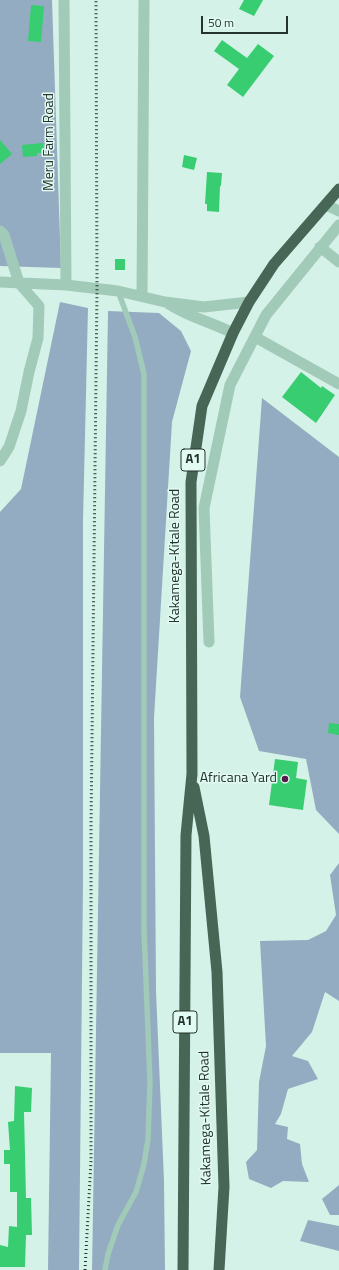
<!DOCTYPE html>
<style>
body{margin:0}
#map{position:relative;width:339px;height:1270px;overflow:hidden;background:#d5f2e8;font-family:"Titillium Web",sans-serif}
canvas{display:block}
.scale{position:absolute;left:201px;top:16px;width:87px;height:18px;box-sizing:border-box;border:2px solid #24332b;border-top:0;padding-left:5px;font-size:12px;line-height:14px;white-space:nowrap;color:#24332b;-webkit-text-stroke:3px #e1faf2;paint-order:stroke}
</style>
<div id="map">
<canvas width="339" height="1270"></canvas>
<div class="scale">50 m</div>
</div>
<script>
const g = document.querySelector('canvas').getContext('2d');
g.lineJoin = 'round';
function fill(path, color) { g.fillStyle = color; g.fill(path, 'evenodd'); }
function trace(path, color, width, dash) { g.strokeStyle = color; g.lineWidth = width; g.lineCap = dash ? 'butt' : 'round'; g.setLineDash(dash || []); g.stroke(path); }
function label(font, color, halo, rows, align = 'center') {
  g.font = font + ' "Titillium Web",sans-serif'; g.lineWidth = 3; g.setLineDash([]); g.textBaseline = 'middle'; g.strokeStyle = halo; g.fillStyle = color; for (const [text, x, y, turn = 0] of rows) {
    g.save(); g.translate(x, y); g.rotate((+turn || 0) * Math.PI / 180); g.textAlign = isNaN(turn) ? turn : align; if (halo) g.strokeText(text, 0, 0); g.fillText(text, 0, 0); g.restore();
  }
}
const green = new Path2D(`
 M 0,0 L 52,0 L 61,268 L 0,266 Z
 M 60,302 L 88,308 L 83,521 L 83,882 L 79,1270 L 48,1270 L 51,1053 L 0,1053 L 0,512 L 21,489 Z
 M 108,311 L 159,313 L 181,331 L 191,351 L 172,422 L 154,718 L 156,991 L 164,1181 L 165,1270 L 92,1270 Z
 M 262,398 L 339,457 L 339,834 L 316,810 L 306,759 L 259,751 L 240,697 Z
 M 339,863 L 339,1001 L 325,992 L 312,1032 L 292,1056 L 308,1061 L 318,1079 L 288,1089 L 281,1114 L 275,1124 L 288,1127 L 287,1139 L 300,1144 L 302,1164 L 309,1182 L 283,1181 L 271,1188 L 249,1179 L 246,1162 L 257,1150 L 259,1082 L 266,1046 L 260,941 L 308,940 L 326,931 L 336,915 L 330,875 Z
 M 339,1185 L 339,1215 L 330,1215 L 322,1199 Z
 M 308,1220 L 339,1226 L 339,1251 L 300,1241 Z`);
const building = new Path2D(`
 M 244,0 L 263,0 L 254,16 L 239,9 Z
 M 31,5 L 44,6 L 41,42 L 28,41 Z
 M 222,40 L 247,58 L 258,44 L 274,56 L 243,97 L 227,85 L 239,69 L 214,51 Z
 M 0,140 L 12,154 L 0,164 Z
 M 43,143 L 44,153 L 37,153 L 37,156 L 23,157 L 22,145 Z
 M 184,155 L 197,158 L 194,170 L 182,167 Z
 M 207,172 L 222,173 L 221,186 L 220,186 L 219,212 L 207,211 L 207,204 L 205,204 Z
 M 115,259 L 125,259 L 125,270 L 115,270 Z
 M 301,372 L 321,388 L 322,386 L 335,395 L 316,423 L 282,397 Z
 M 329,723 L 339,724 L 339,735 L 328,733 Z
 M 275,759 L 298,762 L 296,778 L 307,780 L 303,810 L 269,805 Z
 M 15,1086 L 32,1088 L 31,1112 L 24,1112 L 26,1198 L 31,1198 L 32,1235 L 26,1235 L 25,1267 L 0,1267 L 0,1245 L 8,1247 L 9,1226 L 17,1227 L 17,1192 L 10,1192 L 10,1164 L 4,1164 L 4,1150 L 10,1150 L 8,1122 L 14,1121 Z`);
const service = new Path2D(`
 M 105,1270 L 108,1254 L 118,1225 L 136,1192 L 144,1164 L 148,1139 L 150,1083 L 144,929 L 144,374 L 135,337 L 118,291`);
const minor = new Path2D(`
 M 64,0 L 66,285
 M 326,205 L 339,211
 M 0,231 L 4,235 L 19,283 L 39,306 L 38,338 L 29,372 L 21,411 L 9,447 L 0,461
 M 320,247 L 339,262
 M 0,282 L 66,285 L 118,291 L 165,302 L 204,307 L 249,302
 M 142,296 L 144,0
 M 169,304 C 191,318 211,322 233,333
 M 255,337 L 339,384
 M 209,642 L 204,508 L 230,385 L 266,315 L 339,225`);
const trunk = new Path2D(`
 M 194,787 L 204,836 L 217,972 L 224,1187 L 219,1270
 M 183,1270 L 186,835 L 192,774 L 191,482 L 202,406 L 233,333 L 249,302 L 274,264 L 339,189`);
const rail = new Path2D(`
 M 85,1270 L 91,1161 L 91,828 L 97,289 L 96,0`);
const markers = [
 [285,779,4,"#57184a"]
];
const shields = [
 [193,460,24],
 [185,1022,24]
];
const shieldNames = [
 ["A1",193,460],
 ["A1",185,1022]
];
const streetNames = [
 ["Meru Farm Road",50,142,-90],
 ["Kakamega-Kitale Road",176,556,-90],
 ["Kakamega-Kitale Road",206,1118,-91]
];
const poiNames = [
 ["Africana Yard",277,779]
];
fill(green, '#94acc1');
fill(building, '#37cd70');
trace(service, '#a1cab9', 5.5);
trace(minor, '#a1cab9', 11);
trace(trunk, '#476655', 11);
trace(rail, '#24332b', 3, [1, 3]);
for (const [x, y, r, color] of markers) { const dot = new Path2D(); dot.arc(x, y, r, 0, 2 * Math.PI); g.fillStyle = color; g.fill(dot); trace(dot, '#e1faf2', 1.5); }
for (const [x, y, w] of shields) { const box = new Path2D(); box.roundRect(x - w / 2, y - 11, w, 22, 3); g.fillStyle = '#e1faf2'; g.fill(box); trace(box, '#24332b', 1); }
label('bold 13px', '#24332b', null, shieldNames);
label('14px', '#24332b', '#e1faf2', streetNames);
label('14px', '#24332b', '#e1faf2', poiNames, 'right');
</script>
